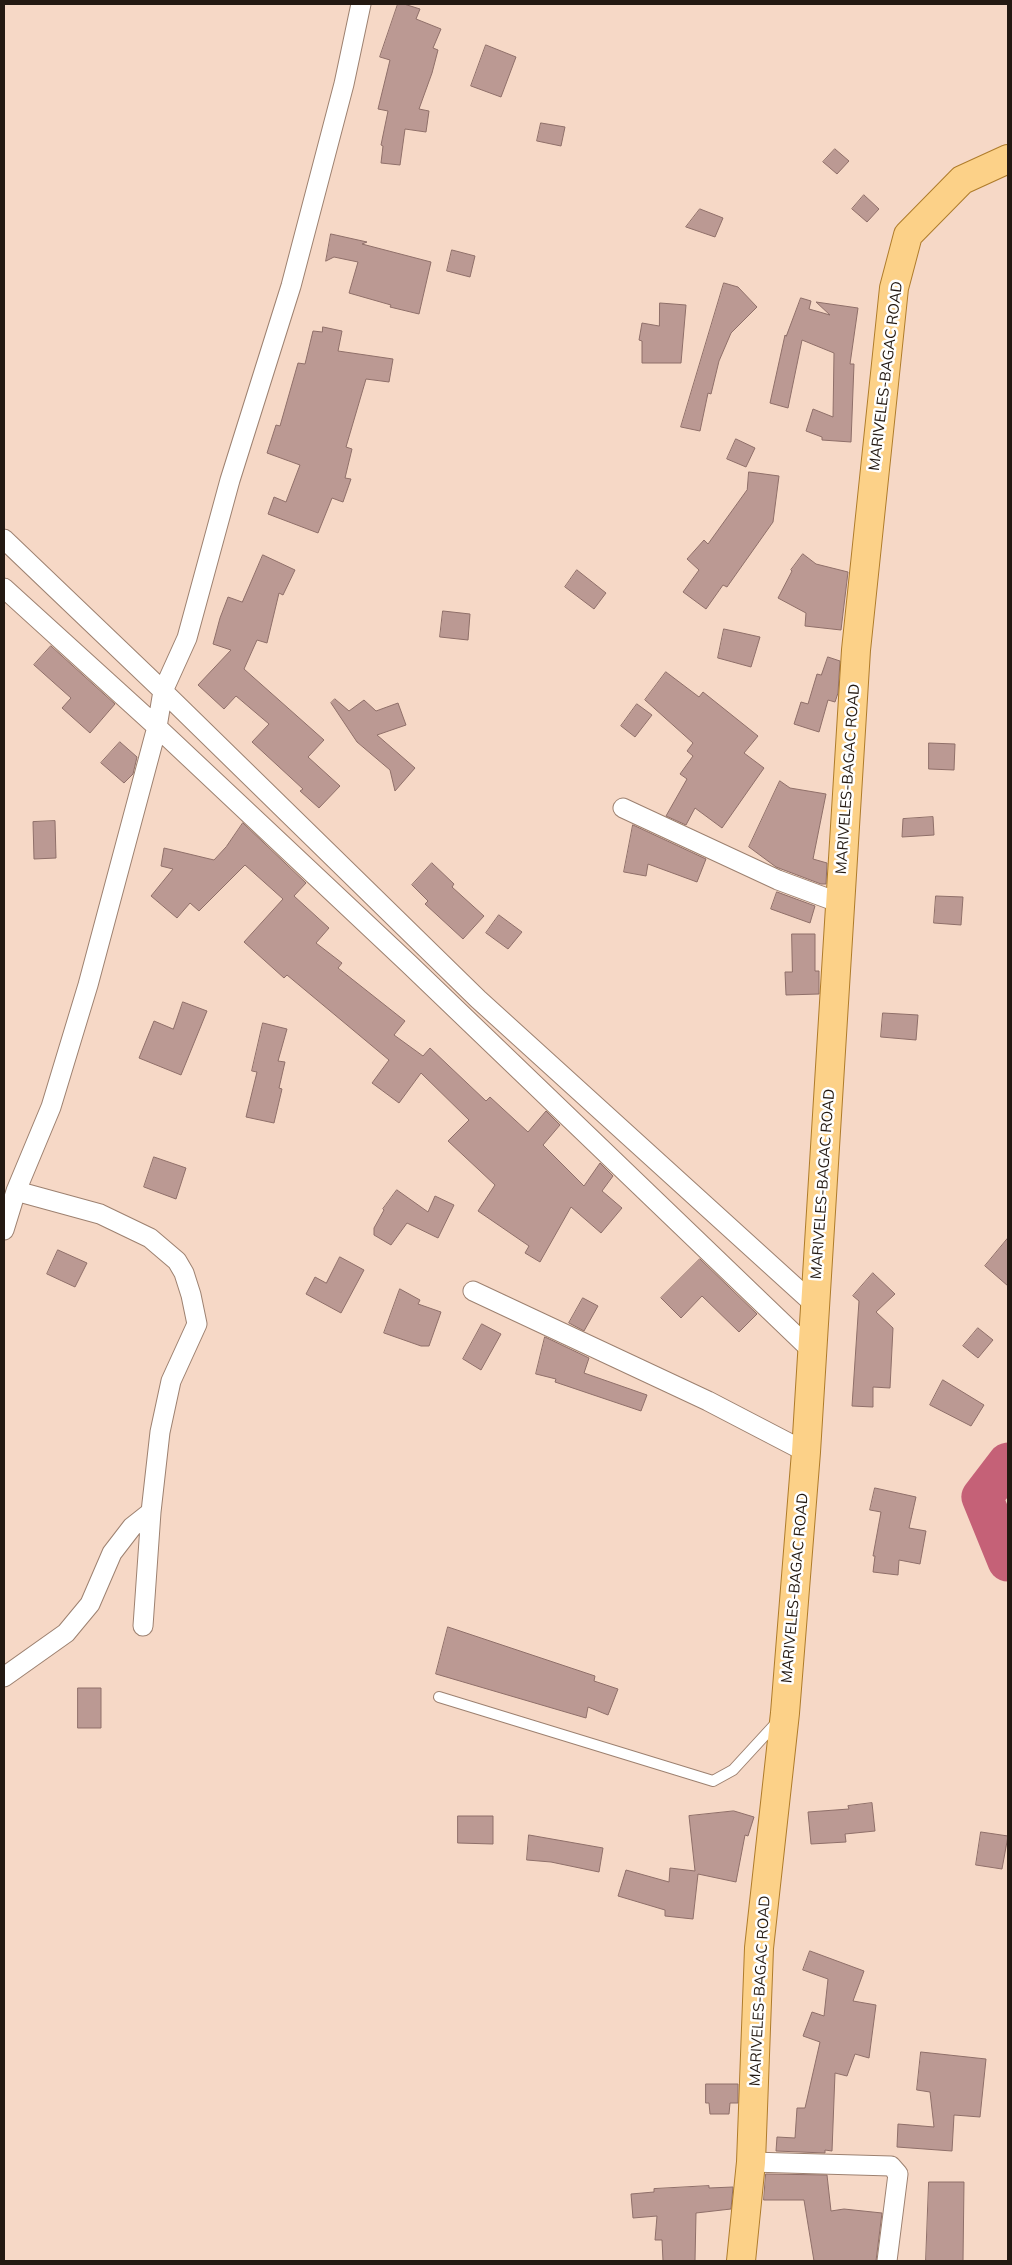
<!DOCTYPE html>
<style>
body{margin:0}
#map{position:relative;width:1012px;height:2265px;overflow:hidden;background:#f6d8c6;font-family:Mulish,sans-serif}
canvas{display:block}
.frame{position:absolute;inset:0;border:5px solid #231912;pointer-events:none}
</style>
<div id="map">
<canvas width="1012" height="2265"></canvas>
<div class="frame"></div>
</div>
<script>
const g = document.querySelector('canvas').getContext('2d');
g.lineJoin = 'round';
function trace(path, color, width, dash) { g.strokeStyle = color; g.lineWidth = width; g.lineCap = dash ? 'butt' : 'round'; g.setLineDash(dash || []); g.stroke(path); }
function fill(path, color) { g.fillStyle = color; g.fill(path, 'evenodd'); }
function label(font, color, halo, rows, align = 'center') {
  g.font = font + ' Mulish,sans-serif'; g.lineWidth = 5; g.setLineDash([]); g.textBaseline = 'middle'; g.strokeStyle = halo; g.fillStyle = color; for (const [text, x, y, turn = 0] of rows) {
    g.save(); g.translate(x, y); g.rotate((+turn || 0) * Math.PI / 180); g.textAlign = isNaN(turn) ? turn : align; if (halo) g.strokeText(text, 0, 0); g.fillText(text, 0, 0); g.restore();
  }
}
const river = new Path2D(`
 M 1008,1463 L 982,1497 L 1008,1561`);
const building = new Path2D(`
 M 398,4 L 404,4 L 420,9 L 416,19 L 441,29 L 433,48 L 438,50 L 432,73 L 419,109 L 429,111 L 426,132 L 405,129 L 400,165 L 381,163 L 383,146 L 381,145 L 388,111 L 378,109 L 390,60 L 380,57 Z
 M 486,45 L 516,57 L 501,97 L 471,86 Z
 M 541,123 L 565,127 L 561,146 L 537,141 Z
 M 835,149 L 849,161 L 837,174 L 823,162 Z
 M 864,195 L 879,209 L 867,222 L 852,209 Z
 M 700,209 L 723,218 L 715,237 L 686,227 Z
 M 331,234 L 367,242 L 362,244 L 431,262 L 419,314 L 390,307 L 391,305 L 349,293 L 358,262 L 334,257 L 326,261 Z
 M 452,250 L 475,256 L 470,277 L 447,271 Z
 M 724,283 L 738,287 L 757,307 L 731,333 L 719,361 L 711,394 L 708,393 L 700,431 L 681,427 Z
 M 801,298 L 811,301 L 809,309 L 830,315 L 816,302 L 858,308 L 850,364 L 854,364 L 851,442 L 822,440 L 822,437 L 806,431 L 813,409 L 833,417 L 834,353 L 802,340 L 788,408 L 770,403 L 785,335 L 786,336 Z
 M 660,303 L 686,305 L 681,363 L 642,363 L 642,341 L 639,340 L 642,323 L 659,326 Z
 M 323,327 L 342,331 L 338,351 L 393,359 L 389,382 L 366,379 L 346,447 L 352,449 L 345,478 L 351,479 L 343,502 L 332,498 L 318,533 L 268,514 L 274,497 L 286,502 L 300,465 L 267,453 L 276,425 L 280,426 L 298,363 L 305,364 L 313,331 L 322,332 Z
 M 736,439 L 755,448 L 746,467 L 727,459 Z
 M 749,472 L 779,476 L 773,522 L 727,587 L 723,585 L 706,609 L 683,592 L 699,570 L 687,559 L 704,540 L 708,544 L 747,490 Z
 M 803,554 L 816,564 L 848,572 L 841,630 L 805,626 L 806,613 L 778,598 L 792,571 L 791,570 Z
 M 263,555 L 295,570 L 283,595 L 279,593 L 267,643 L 257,640 L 244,669 L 324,740 L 308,757 L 340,786 L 319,808 L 300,791 L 303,789 L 252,742 L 269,724 L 236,696 L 224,709 L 198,685 L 231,650 L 213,644 L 220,618 L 228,597 L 242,602 Z
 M 577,570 L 606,593 L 594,609 L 565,587 Z
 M 443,611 L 470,614 L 468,640 L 440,637 Z
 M 724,629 L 760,637 L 751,667 L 718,658 Z
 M 51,646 L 115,704 L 90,733 L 62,708 L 71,698 L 34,665 Z
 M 828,657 L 840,661 L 838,693 L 835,702 L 828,700 L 819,732 L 794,724 L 801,702 L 808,704 L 817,674 L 821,675 Z
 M 666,672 L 699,697 L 703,692 L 758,736 L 744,753 L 764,768 L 722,828 L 695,808 L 686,825 L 666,816 L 687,779 L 680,774 L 693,756 L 687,751 L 693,743 L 645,700 Z
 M 335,699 L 349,711 L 364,700 L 376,711 L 398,703 L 406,725 L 377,735 L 415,768 L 395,791 L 390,770 L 357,742 L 331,703 Z
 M 637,704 L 652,715 L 635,737 L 621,726 Z
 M 120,742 L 137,757 L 133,774 L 124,783 L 101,763 Z
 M 929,743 L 955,744 L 954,770 L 929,769 Z
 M 780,781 L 790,788 L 826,794 L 813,859 L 827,863 L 826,884 L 821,884 L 776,867 L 749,847 Z
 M 933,817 L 934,835 L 902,837 L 903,819 Z
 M 55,821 L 56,858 L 34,859 L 33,822 Z
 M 243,823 L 306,883 L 294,896 L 329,928 L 316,943 L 342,963 L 338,968 L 405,1021 L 394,1035 L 423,1056 L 430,1048 L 486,1101 L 490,1097 L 528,1132 L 546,1111 L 560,1125 L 543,1145 L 584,1186 L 600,1163 L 613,1176 L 602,1191 L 622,1208 L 601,1233 L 571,1207 L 540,1262 L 525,1253 L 529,1246 L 478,1211 L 495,1185 L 448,1141 L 469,1120 L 421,1073 L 399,1103 L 372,1083 L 389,1060 L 287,975 L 284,978 L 244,942 L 283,899 L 245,865 L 199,911 L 190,903 L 177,918 L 151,896 L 173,869 L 161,866 L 164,848 L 214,860 L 226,847 Z
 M 633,825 L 706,859 L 697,882 L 648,864 L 646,876 L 624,872 Z
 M 432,863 L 454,884 L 452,887 L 484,916 L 463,939 L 425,904 L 428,901 L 412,885 Z
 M 777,892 L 815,906 L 810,923 L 771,909 Z
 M 936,896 L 963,897 L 961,925 L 934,923 Z
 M 499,915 L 522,932 L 508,949 L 486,933 Z
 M 792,934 L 815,934 L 815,971 L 819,971 L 819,994 L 786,995 L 785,972 L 792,972 Z
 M 183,1002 L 207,1011 L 181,1075 L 139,1058 L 154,1021 L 173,1029 Z
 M 883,1013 L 918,1015 L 916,1040 L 881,1037 Z
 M 263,1023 L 287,1029 L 278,1061 L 285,1062 L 279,1088 L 282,1089 L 274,1123 L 246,1117 L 257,1072 L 252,1071 Z
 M 154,1157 L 186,1168 L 176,1199 L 144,1187 Z
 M 397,1190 L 428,1212 L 435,1196 L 454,1205 L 438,1238 L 407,1223 L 391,1245 L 374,1235 L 374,1228 L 384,1210 L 383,1209 Z
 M 1008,1238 L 1008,1286 L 985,1266 Z
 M 58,1250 L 87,1263 L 75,1287 L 47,1274 Z
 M 340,1257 L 364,1270 L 341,1313 L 306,1294 L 315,1277 L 326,1283 Z
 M 700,1259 L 757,1314 L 739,1332 L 702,1296 L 681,1318 L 661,1298 Z
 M 873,1273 L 895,1294 L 876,1312 L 893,1328 L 890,1388 L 873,1387 L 873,1407 L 852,1406 L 859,1301 L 853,1296 Z
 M 400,1289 L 420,1300 L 418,1304 L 441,1312 L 429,1346 L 421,1346 L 384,1333 Z
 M 583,1298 L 598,1306 L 584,1331 L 569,1323 Z
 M 482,1324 L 501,1334 L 481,1370 L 463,1359 Z
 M 978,1328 L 993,1340 L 978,1358 L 963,1346 Z
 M 545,1337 L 589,1358 L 584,1373 L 647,1395 L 641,1411 L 555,1382 L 556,1379 L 536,1374 Z
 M 943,1380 L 984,1405 L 971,1426 L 930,1405 Z
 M 875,1488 L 916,1497 L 909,1528 L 926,1531 L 920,1564 L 899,1560 L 898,1575 L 873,1572 L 875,1556 L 873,1556 L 881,1512 L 870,1510 Z
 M 448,1627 L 595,1676 L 594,1681 L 618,1689 L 608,1715 L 588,1707 L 586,1718 L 436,1674 Z
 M 78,1688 L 101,1688 L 101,1728 L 78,1728 Z
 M 872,1803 L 875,1831 L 845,1834 L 846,1842 L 811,1844 L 808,1812 L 849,1809 L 848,1806 Z
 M 734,1811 L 754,1817 L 748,1836 L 745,1835 L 736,1882 L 698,1874 L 693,1919 L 665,1916 L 665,1910 L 618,1896 L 626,1870 L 669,1882 L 670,1868 L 695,1871 L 689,1816 Z
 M 458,1816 L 493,1816 L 493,1844 L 458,1843 Z
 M 981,1832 L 1008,1836 L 1002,1869 L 976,1865 Z
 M 529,1835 L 603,1848 L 599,1872 L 551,1862 L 527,1860 Z
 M 810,1951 L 864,1971 L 853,2001 L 876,2005 L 869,2058 L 855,2054 L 847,2076 L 835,2073 L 832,2151 L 825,2150 L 825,2153 L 776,2151 L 777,2137 L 795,2138 L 797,2108 L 805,2108 L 820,2042 L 803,2036 L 812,2012 L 824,2016 L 828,1979 L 803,1970 Z
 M 921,2052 L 986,2059 L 980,2117 L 954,2115 L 952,2151 L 897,2147 L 898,2124 L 934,2127 L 930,2092 L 917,2090 Z
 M 706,2084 L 738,2084 L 738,2103 L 730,2103 L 729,2114 L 710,2114 L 709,2103 L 706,2103 Z
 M 766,2174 L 827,2175 L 831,2211 L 844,2209 L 882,2213 L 876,2261 L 814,2261 L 804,2200 L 764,2200 Z
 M 929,2182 L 964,2182 L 963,2261 L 926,2261 Z
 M 709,2186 L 709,2188 L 733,2187 L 731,2209 L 696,2213 L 695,2261 L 663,2261 L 662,2240 L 655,2240 L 657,2216 L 633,2218 L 631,2194 L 654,2192 L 654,2189 Z`);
const service = new Path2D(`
 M 439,1697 L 713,1781 L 733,1770 L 778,1721`);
const minor = new Path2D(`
 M 4,539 L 163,691 L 478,999 L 815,1305
 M 4,588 L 157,727 L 408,963 L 812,1351
 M 623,808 L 778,880 L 840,903
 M 16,1191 L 100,1214 L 150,1238 L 177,1261 L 184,1273 L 191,1295 L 197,1324 L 171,1381 L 160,1432 L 151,1512 L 143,1626
 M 4,1230 L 16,1191 L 51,1107 L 88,985 L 157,727 L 163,691 L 187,638 L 230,480 L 291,286 L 344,84 L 361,4
 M 473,1291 L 708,1401 L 806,1452
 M 4,1677 L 66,1633 L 90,1604 L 112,1553 L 132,1527 L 151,1512
 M 751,2162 L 891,2166 L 898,2174 L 887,2261`);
const primary = new Path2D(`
 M 741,2261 L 751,2162 L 759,1948 L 785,1713 L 806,1452 L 856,650 L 894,288 L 908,235 L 962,180 L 1008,159`);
const streetNames = [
 ["MARIVELES-BAGAC ROAD",886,376,-83],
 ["MARIVELES-BAGAC ROAD",848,779,-86],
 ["MARIVELES-BAGAC ROAD",823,1184,-86],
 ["MARIVELES-BAGAC ROAD",795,1588,-85],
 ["MARIVELES-BAGAC ROAD",760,1991,-87]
];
trace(river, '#c56177', 41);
fill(building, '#bb9993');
trace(building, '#8f6f69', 1);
trace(service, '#9d8170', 12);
trace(minor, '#9d8170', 21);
trace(primary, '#af7c2b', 30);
trace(service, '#fff', 10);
trace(minor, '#fff', 19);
trace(primary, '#fcd188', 28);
label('15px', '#231912', '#fff', streetNames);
</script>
